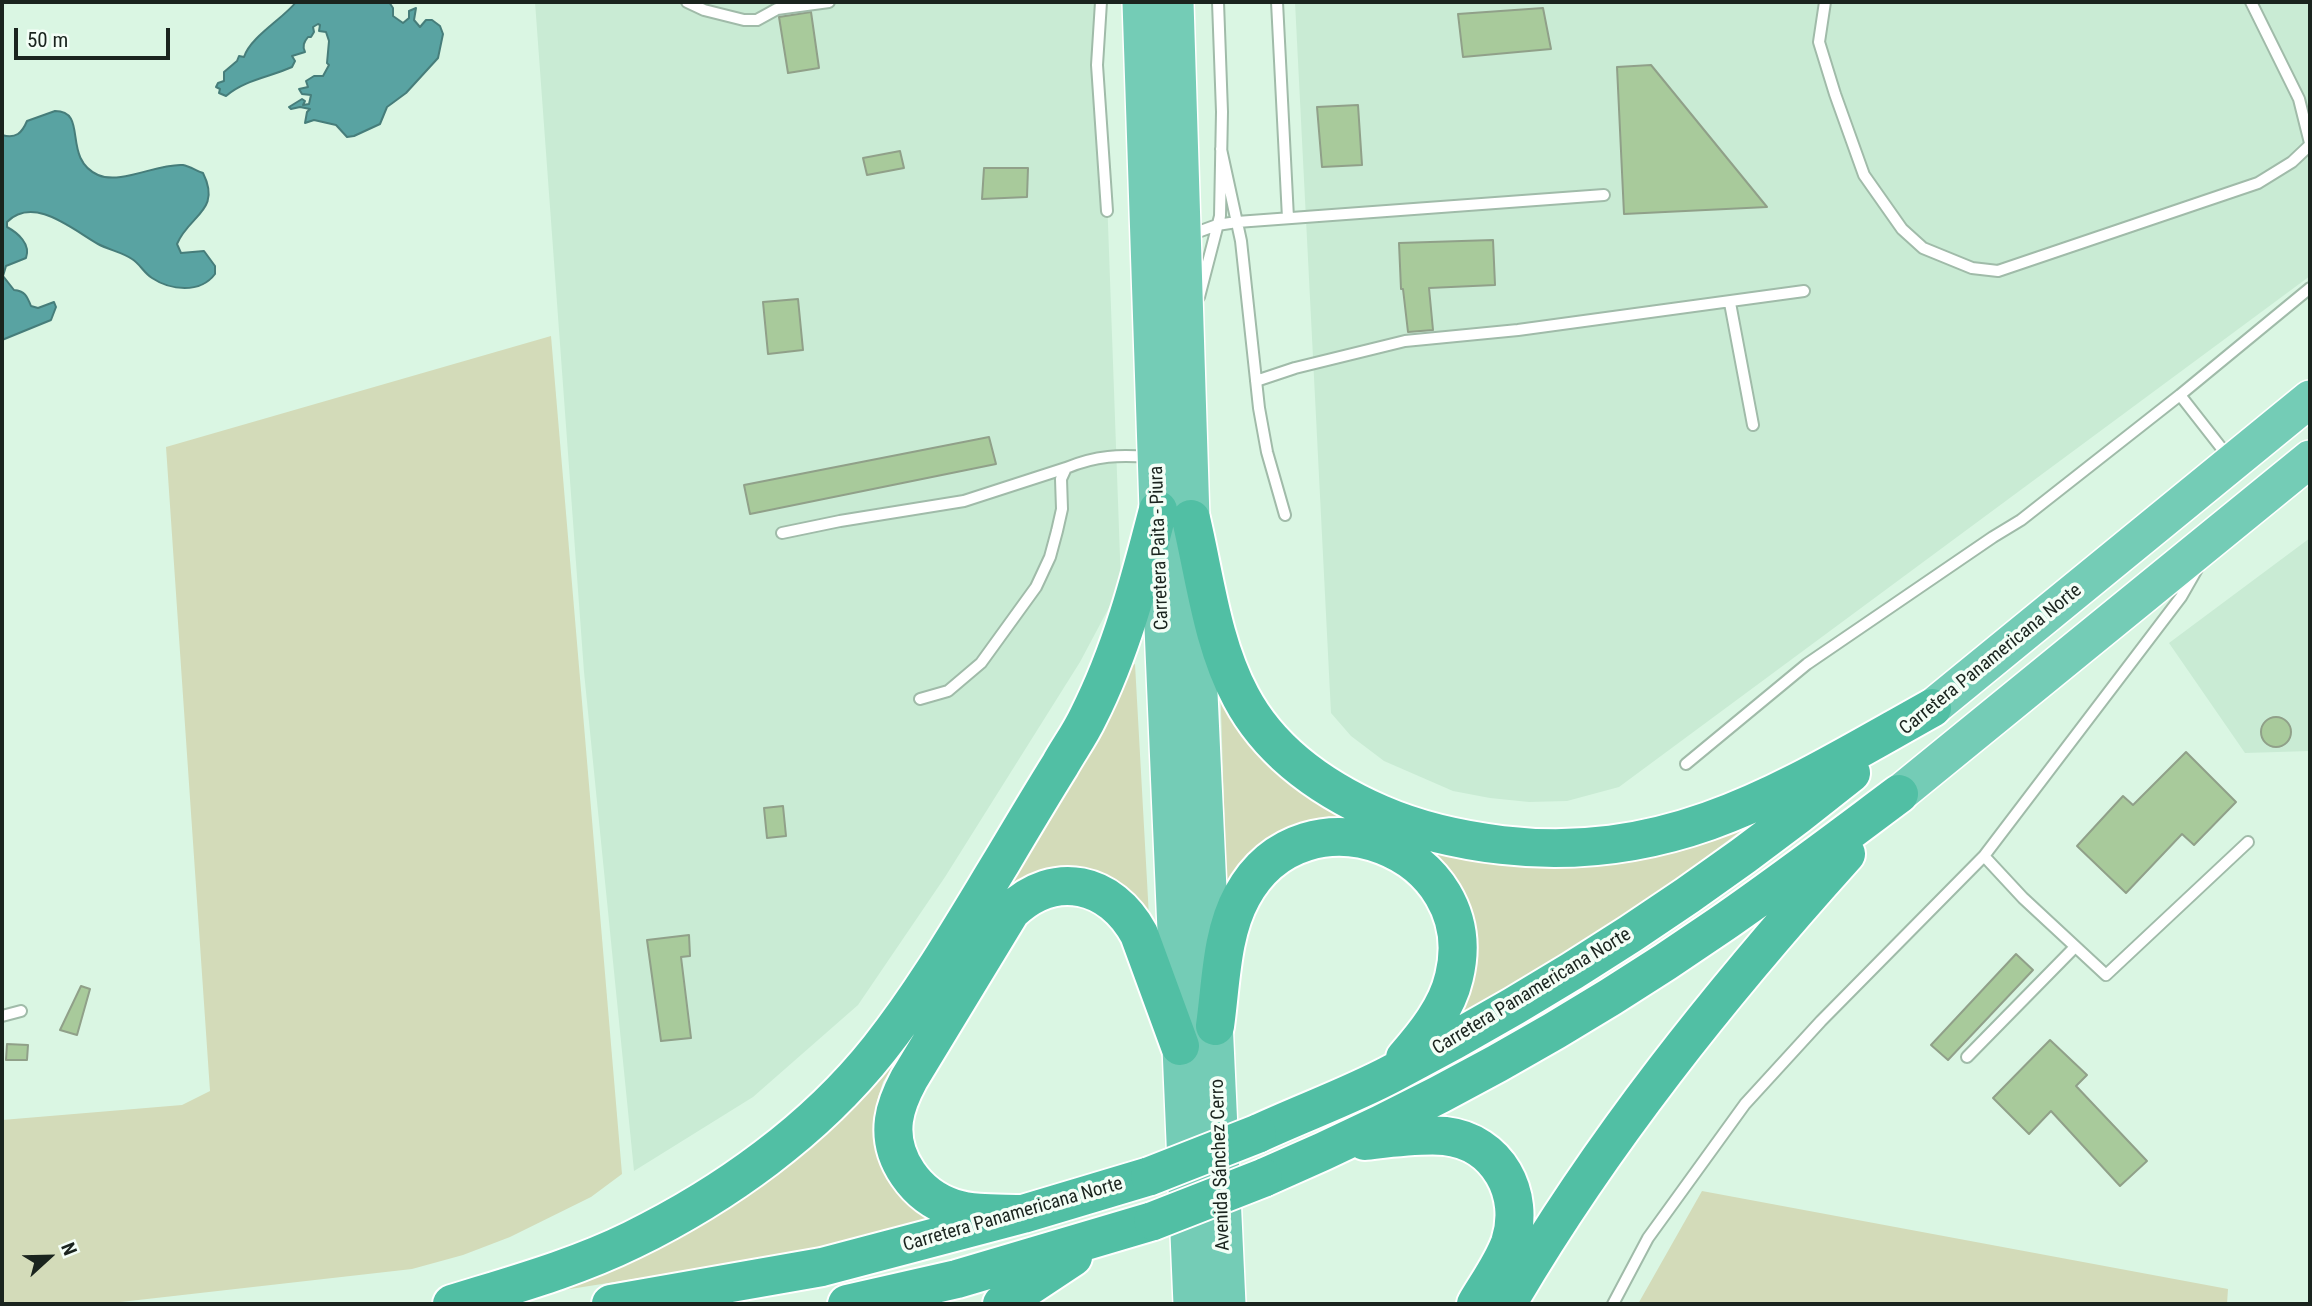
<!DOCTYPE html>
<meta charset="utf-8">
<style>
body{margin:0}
#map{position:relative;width:2312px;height:1306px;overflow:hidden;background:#daf6e3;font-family:"Roboto Condensed",sans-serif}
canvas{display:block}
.frame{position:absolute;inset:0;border:4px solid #1a241e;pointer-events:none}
.north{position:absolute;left:14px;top:1222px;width:70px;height:70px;-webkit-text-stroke:5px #f3fef6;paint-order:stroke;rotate:68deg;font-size:19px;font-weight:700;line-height:28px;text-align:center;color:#1a241e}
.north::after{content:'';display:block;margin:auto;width:24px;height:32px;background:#1a241e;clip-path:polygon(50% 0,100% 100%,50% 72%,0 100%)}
.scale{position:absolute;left:14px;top:28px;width:156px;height:32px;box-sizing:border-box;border:4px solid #1a241e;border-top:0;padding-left:9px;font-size:21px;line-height:24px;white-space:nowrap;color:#1a241e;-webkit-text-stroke:5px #f3fef6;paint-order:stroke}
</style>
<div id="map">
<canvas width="2312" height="1306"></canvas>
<div class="frame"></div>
<div class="north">N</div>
<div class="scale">50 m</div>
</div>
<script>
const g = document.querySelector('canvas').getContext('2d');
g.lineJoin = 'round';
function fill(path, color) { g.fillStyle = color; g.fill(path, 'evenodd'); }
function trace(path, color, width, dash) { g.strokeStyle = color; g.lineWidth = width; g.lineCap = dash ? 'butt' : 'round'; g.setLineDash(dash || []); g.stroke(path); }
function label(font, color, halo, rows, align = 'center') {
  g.font = font + ' "Roboto Condensed",sans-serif'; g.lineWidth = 7; g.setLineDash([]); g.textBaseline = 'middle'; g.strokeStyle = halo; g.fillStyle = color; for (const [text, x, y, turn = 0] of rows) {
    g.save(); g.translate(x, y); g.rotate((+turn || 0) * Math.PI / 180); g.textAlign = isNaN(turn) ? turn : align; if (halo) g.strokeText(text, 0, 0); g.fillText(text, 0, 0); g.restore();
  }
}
const built = new Path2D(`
 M 535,2 L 1100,2 L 1121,585 L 1080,662 L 945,877 L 858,1005 L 753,1097 L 634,1171 L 584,672 Z
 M 1295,2 L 2310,2 L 2310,276 L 1619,787 L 1567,801 L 1529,802 L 1490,798 L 1453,791 L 1384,761 L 1351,736 L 1331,713 Z
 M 2310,538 L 2310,751 L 2245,753 L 2169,643 Z`);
const green = new Path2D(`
 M 551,336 L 622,1174 L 591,1197 L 510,1237 L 463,1255 L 412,1269 L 103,1304 L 2,1304 L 2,1120 L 182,1105 L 210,1091 L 166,447 Z
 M 1135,664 L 1149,917 L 1137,901 L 991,901 L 1129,666 Z
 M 1220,679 L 1374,825 L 1227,901 Z
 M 1767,811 L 1669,885 L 1591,939 L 1442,1026 L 1461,995 L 1410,837 L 1461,851 Z
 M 957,966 L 883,1082 L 877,1101 L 874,1139 L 883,1168 L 956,1220 L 831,1248 L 532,1295 L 649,1247 Z
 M 1702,1191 L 2228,1289 L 2227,1304 L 1638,1304 Z`);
const water = new Path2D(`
 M 296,2 L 389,2 L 393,8 L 393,16 L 403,23 L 409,18 L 409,11 L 416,8 L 414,20 L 420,27 L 426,20 L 432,20 L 440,26 L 443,34 L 438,58 L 406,93 L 387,107 L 380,124 L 354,136 L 347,137 L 336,125 L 314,120 L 305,123 L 307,112 L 310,109 L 300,107 L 291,109 L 289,107 L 302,99 L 305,101 L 303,105 L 309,104 L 311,95 L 302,94 L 299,89 L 308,87 L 306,81 L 314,76 L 323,76 L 329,65 L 327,63 L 329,41 L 326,32 L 319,31 L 320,25 L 318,24 L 313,27 L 314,32 L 311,37 L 308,37 C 304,42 302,46 305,52 L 292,56 L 295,61 L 292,67 C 270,77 244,80 226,96 L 219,93 L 220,89 L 216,87 L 218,83 L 224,81 L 224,72 L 237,61 L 239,56 L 244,57 C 250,37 284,18 296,2 Z
 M 55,111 C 89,111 61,158 98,175 C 121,185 158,163 183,165 C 189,166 197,171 203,173 C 222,211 189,215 177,244 L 181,253 L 204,251 L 215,266 L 215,274 C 200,294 170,290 152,278 C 144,273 140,264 132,259 C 122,252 109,250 98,244 C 73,230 34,195 7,222 L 7,227 C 18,233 31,244 26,258 L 6,266 L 3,276 L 14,290 C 25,291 27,296 31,306 L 38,308 L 54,302 L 56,307 L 51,320 L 2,340 L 2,135 C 16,139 22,133 27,121 Z`);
const building = new Path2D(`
 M 1543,8 L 1551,49 L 1463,57 L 1458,14 Z
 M 811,12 L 819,68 L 788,73 L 779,17 Z
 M 1651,65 L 1767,207 L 1624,214 L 1617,67 Z
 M 1358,105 L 1362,165 L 1322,167 L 1317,107 Z
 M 900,151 L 904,168 L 867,175 L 863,158 Z
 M 984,168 L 1028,168 L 1027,197 L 982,199 Z
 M 1493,240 L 1495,285 L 1429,288 L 1433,330 L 1408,332 L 1403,289 L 1401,289 L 1399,243 Z
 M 798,299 L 803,350 L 768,354 L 763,302 Z
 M 989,437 L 996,464 L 750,514 L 744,485 Z
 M2261 732a15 15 0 1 1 30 0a15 15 0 1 1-30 0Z
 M 2186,752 L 2236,802 L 2194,845 L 2182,834 L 2126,893 L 2077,846 L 2123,796 L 2133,805 Z
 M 783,806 L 786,836 L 767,838 L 764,808 Z
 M 689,935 L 690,956 L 681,957 L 691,1038 L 661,1041 L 647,940 Z
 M 2016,954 L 2033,970 L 1948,1060 L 1931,1045 Z
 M 81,986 L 90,989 L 77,1035 L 60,1030 Z
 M 2050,1040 L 2087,1075 L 2076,1086 L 2147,1161 L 2120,1186 L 2051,1111 L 2029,1134 L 1993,1098 Z
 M 7,1044 L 28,1045 L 27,1060 L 6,1060 Z`);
const service = new Path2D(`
 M 687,2 L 704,10 L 744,20 L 757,20 L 777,9 L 829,2
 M 1101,2 L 1097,65 L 1107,211
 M 1277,2 L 1288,218
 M 1825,2 L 1819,42 L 1835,94 L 1864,175 L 1902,229 L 1923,248 L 1972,268 L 1998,271 L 2258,183 L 2292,162 L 2310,145
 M 2251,2 L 2299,99 L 2310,143
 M 1221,149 L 1241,241 L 1259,408 L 1267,452 L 1285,515
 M 1187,236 L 1217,225 L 1237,222 L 1604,195
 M 1199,297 L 1220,216 L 1222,112 L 1218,2
 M 1730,303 L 1753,425
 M 1256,381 L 1295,368 L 1405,341 L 1518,330 L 1804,291
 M 2180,395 L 2230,459
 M 782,533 L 840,521 L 964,501 L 1066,468
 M 920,699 L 948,691 L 981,663 L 1036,587 L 1050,557 L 1057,531 L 1062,509 L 1061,479 L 1066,468 C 1097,455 1119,455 1151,457
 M 1686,764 L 1807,664 L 1993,537 L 2021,520 L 2180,395 L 2310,288
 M 1984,856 L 2023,898 L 2106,975 L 2248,842
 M 2,1016 L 21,1011
 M 1967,1057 L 2075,947
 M 1613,1304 L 1648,1238 L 1745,1104 L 1821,1021 L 1984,856 L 2181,597 L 2197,569`);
const trunk = new Path2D(`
 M 1141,2 L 1158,510 L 1192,1304
 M 1175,2 L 1191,519 L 1227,1304
 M 1932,708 L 2310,399
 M 1899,794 L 2310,459`);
const motorway = new Path2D(`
 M 1191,519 C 1205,578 1212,643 1241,697 C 1270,752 1323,789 1380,814 C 1419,831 1460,840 1502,845 C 1674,865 1790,787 1932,708
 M 1215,1026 C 1221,984 1221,934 1242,896 C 1305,780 1485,850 1454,977 C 1447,1008 1425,1035 1405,1058
 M 1257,1134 C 1302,1113 1350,1096 1393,1073 C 1556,988 1709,888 1851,773
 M 1365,1141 C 1391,1138 1419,1134 1445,1136 C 1498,1142 1526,1194 1510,1243 C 1502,1265 1487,1285 1476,1304
 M 1263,1178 C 1422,1110 1577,1024 1720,925 C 1781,883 1840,838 1899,794
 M 1023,1214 C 1000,1213 975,1215 953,1208 C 916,1196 889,1158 894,1120 C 896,1105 902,1092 909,1079 L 1011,911 C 1055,869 1111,882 1139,934 L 1180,1046
 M 452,1304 C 513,1285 575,1268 632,1240 C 724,1195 815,1130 879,1049 C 925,991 963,925 1002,861 C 1021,829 1040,797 1060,765 C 1069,749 1080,734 1088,717 C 1121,652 1140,580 1158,510
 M 611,1304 L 822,1267 L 1023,1214 L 1150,1176
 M 847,1304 L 957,1279 L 1153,1221
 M 1002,1304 L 1073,1257
 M 1507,1304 C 1602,1141 1720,994 1846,854`);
const motorwayBridge = new Path2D(`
 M 1150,1176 L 1257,1134
 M 1153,1221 L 1263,1178`);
const streetNames = [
 ["Carretera Paita - Piura",1160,548,-92],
 ["Carretera Panamericana Norte",1991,660,-39],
 ["Carretera Panamericana Norte",1532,992,-31],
 ["Avenida Sánchez Cerro",1221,1165,-92],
 ["Carretera Panamericana Norte",1013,1215,-16]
];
fill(built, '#c9ebd4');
fill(green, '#d3dbb9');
fill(water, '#59a3a2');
trace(water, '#467d7a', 2);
fill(building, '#a8ca9b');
trace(building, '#90a089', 2);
trace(service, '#a0bba9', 14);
trace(trunk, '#fff', 40);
trace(motorway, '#fff', 42);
trace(service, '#fff', 10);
trace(trunk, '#74ccb6', 37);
trace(motorway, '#51bfa4', 38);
trace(motorwayBridge, '#fff', 42, []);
trace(motorwayBridge, '#51bfa4', 38);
label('19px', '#1a241e', '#f3fef6', streetNames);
</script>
